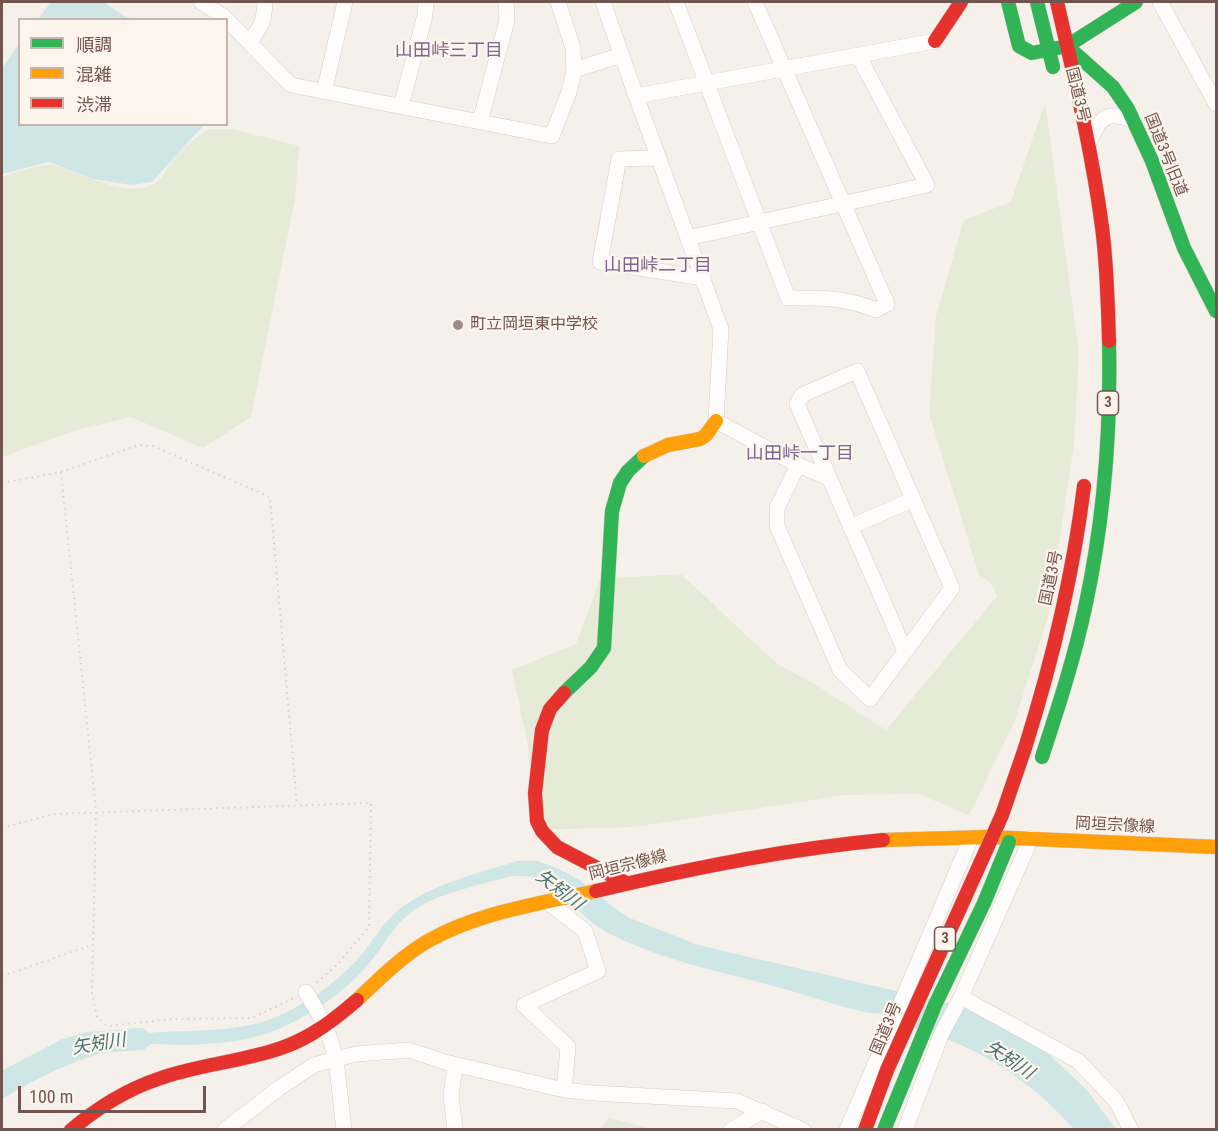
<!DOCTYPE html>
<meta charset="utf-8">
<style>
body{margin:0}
#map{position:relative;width:1218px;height:1131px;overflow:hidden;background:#f6f0eb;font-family:"Roboto Condensed","Noto Sans JP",sans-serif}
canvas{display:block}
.frame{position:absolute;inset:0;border:3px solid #72554e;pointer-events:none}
.legend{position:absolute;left:18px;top:18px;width:210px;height:108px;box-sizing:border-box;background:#fdf5ed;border:2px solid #c5b5ad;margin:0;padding:8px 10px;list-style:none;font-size:18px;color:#72554e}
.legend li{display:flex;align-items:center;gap:12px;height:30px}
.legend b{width:30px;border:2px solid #c5b5ad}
.scale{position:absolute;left:18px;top:1086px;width:188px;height:27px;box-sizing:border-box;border:3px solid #72554e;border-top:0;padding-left:8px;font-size:18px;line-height:21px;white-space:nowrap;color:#72554e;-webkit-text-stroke:4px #fdf5ed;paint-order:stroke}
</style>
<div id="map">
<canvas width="1218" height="1131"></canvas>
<div class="frame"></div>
<ul class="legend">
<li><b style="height:8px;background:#30b455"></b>順調</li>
<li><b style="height:8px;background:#ff9f0a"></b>混雑</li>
<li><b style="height:8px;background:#e5322d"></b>渋滞</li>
</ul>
<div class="scale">100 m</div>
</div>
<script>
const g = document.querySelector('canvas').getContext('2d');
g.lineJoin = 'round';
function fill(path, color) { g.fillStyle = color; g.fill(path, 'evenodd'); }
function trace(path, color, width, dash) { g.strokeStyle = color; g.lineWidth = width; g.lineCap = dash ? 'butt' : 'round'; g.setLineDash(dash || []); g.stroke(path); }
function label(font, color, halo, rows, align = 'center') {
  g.font = font + ' "Roboto Condensed","Noto Sans JP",sans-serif'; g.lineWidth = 4.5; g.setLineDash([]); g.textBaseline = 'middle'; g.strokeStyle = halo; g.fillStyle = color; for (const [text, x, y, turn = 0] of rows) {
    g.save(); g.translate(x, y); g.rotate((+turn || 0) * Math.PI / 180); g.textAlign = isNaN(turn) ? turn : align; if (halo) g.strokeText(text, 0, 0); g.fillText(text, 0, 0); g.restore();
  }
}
const green = new Path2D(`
 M 1045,102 L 1079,353 L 1074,445 L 1048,617 L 1014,723 L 969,815 L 918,794 L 845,795 L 634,827 L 534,830 L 528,746 L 512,670 L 576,644 L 600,579 L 681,574 L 776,663 L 819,687 L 886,730 L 997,596 L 990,582 L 979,575 L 929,414 L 936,316 L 964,220 L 1011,202 Z
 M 209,129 L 233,129 L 299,146 L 295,199 L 251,417 L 203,448 L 131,417 L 77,430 L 2,457 L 2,178 L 7,175 C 18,172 42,163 52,165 C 80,171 120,197 150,186 C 163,181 164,172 171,163 C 181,149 195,137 209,129 Z
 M 609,1118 L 652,1129 L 599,1129 Z`);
const water = new Path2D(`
 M 51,2 L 104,2 L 126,17 L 135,19 L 38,19 Z
 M 19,44 L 20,124 L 204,125 L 152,182 L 131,185 L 93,179 L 49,162 L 2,174 L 2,68 Z
 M 517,861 L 537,861 L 559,869 L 581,881 L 617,910 L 630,918 L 698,945 L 969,1008 L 1041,1047 L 1086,1089 L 1116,1129 L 1093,1129 C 1050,1069 983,1027 909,1016 C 891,1013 875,1015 856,1010 C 829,1003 803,994 777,987 C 736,976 695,967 655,953 C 634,945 613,937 594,924 C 577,912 559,883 539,878 C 530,876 520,876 512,876 C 479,886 437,892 410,913 C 391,928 382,949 367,966 C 345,992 313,1013 283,1027 C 254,1041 217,1044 185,1045 C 170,1045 155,1043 140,1045 C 87,1052 47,1073 2,1099 L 2,1087 C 45,1059 97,1039 149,1033 C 193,1029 242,1034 283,1014 C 313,1000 345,976 365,950 C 376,936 385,920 400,909 C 433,883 477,874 517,861 Z`);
const river = new Path2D(`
 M 923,1020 C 988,1037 1046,1078 1089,1130
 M 2,1083 L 65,1050 L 88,1043 L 140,1039`);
const path = new Path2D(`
 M 61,472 L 96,811 L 92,994 L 97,1017 L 107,1026 L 172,1019 L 252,1018 L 294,998
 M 2,483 L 61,472 L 138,445 L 153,446 L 270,497 L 297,805
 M 2,828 L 53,814 L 371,803 L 369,927 L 337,965 L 316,983
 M 2,976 L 92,945`);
const street = new Path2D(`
 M 201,2 L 223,16 L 291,85 L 552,136 L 569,92 L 574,70 L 622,55
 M 558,2 L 573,48 L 574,70
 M 603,2 L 636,96
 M 676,2 L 788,298 C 821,298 845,297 876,310 L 887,304 L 755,2
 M 1160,2 L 1216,104
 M 249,42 C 262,27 264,21 265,2
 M 324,92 L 345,2
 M 401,106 L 425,15 L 426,2
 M 480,122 L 507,20 L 506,2
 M 1090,141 C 1100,116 1108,110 1134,121
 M 658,158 L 619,159 L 600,262 L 703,278
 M 688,238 L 927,185 L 858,55
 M 798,465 L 777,508 L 777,526 L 840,670 L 870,699 L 952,588 L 857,371 L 802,395 L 797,404 L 905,651
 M 829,478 L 798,465 L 716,421 L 721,329 L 636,96 L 935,41
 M 850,527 L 912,500
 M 548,902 L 585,931 L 598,971 L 524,1005 L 568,1047 L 564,1090
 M 306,992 L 326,1026 L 336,1059 L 344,1130
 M 961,997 L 1078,1061 L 1116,1101 L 1131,1130
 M 225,1130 L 279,1088 L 314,1065 L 356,1054 L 409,1050 L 445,1062 L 564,1090 L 593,1093 L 737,1101 L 803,1130
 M 455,1130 L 451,1096 L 455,1065
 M 731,1130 L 762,1111
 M 847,1130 L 971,838
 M 905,1130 L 941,1035 L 961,997 L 1027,848 L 1030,838`);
const fast = new Path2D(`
 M 1008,2 L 1019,46 L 1032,53 L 1067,46 L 1113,87 L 1128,109 L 1152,161 L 1184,248 L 1216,311
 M 1037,2 L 1053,67
 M 1067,46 L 1136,2
 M 564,693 L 591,667 L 604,648 L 612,511 L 620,483 L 628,471 L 644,456
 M 1042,757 C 1058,708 1074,659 1085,608 C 1104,521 1111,431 1109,341`);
const slow = new Path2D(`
 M 644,456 L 668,445 L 700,439 L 706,435 L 716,421
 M 883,840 L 988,837 L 1216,847
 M 357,1000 C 379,979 402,956 428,941 C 479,912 540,904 596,891`);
const jam = new Path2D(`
 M 1057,2 C 1074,76 1092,151 1102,227 C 1107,265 1108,303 1109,341
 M 935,41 L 961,2
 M 564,693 L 550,709 L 542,730 L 535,793 L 537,821 L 542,831 L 557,847 L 626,883
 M 1025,748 C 1052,662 1073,576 1084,486
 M 596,891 C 691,868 786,849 883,840
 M 71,1130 C 97,1108 126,1090 158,1079 C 199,1064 243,1062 284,1047 C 312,1037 335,1019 357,1000`);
const fastBridge = new Path2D(`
 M 884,1130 L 935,1005 L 984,903 L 1009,842`);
const jamBridge = new Path2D(`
 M 865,1130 L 887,1070 L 1002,815 L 1025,748`);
const markers = [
 [458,325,6,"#a08b85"]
];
const shields = [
 [1108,403,21],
 [945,939,21]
];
const shieldNames = [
 ["3",1108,403],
 ["3",945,939]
];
const streetNames = [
 ["国道3号",1077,95,76],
 ["国道3号旧道",1165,155,68],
 ["国道3号",1052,578,-78],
 ["岡垣宗像線",1115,826,3],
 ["岡垣宗像線",628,866,-14],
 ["国道3号",887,1029,-67]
];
const poiNames = [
 ["町立岡垣東中学校",470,325]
];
const neighbourhoodNames = [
 ["山田峠三丁目",449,51],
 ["山田峠二丁目",658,266],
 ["山田峠一丁目",800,454]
];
const waterNames = [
 ["矢矧川",559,891,37],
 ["矢矧川",99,1045,-9],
 ["矢矧川",1009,1061,33]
];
fill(green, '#e6ebd7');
fill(water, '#cee6e5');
trace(river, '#cee6e5', 22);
trace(street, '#d4ccc8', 16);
trace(fast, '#d5ccc8', 15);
trace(slow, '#d5ccc8', 15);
trace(jam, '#d5ccc8', 15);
trace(path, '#d9d0ce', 2, [1.5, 4.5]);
trace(street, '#fefdfc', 15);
trace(fast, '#30b455', 14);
trace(slow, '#ff9f0a', 14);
trace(jam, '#e5322d', 14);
trace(fastBridge, '#d5cac7', 15, []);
trace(jamBridge, '#d5cac7', 15, []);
trace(fastBridge, '#30b455', 14);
trace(jamBridge, '#e5322d', 14);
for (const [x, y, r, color] of markers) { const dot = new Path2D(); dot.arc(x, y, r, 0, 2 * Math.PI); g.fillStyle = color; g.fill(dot); trace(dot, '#fdf5ed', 2); }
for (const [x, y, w] of shields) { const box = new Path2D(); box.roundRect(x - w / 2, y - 12, w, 24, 4.5); g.fillStyle = '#fdf5ed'; g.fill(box); trace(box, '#72554e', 1.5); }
label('bold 15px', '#72554e', null, shieldNames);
label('16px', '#72554e', '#fdf5ed', streetNames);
label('16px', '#72554e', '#fdf5ed', poiNames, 'left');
label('18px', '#7a668e', '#fdf5ed', neighbourhoodNames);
label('italic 18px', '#427576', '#fdf5ed', waterNames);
</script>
